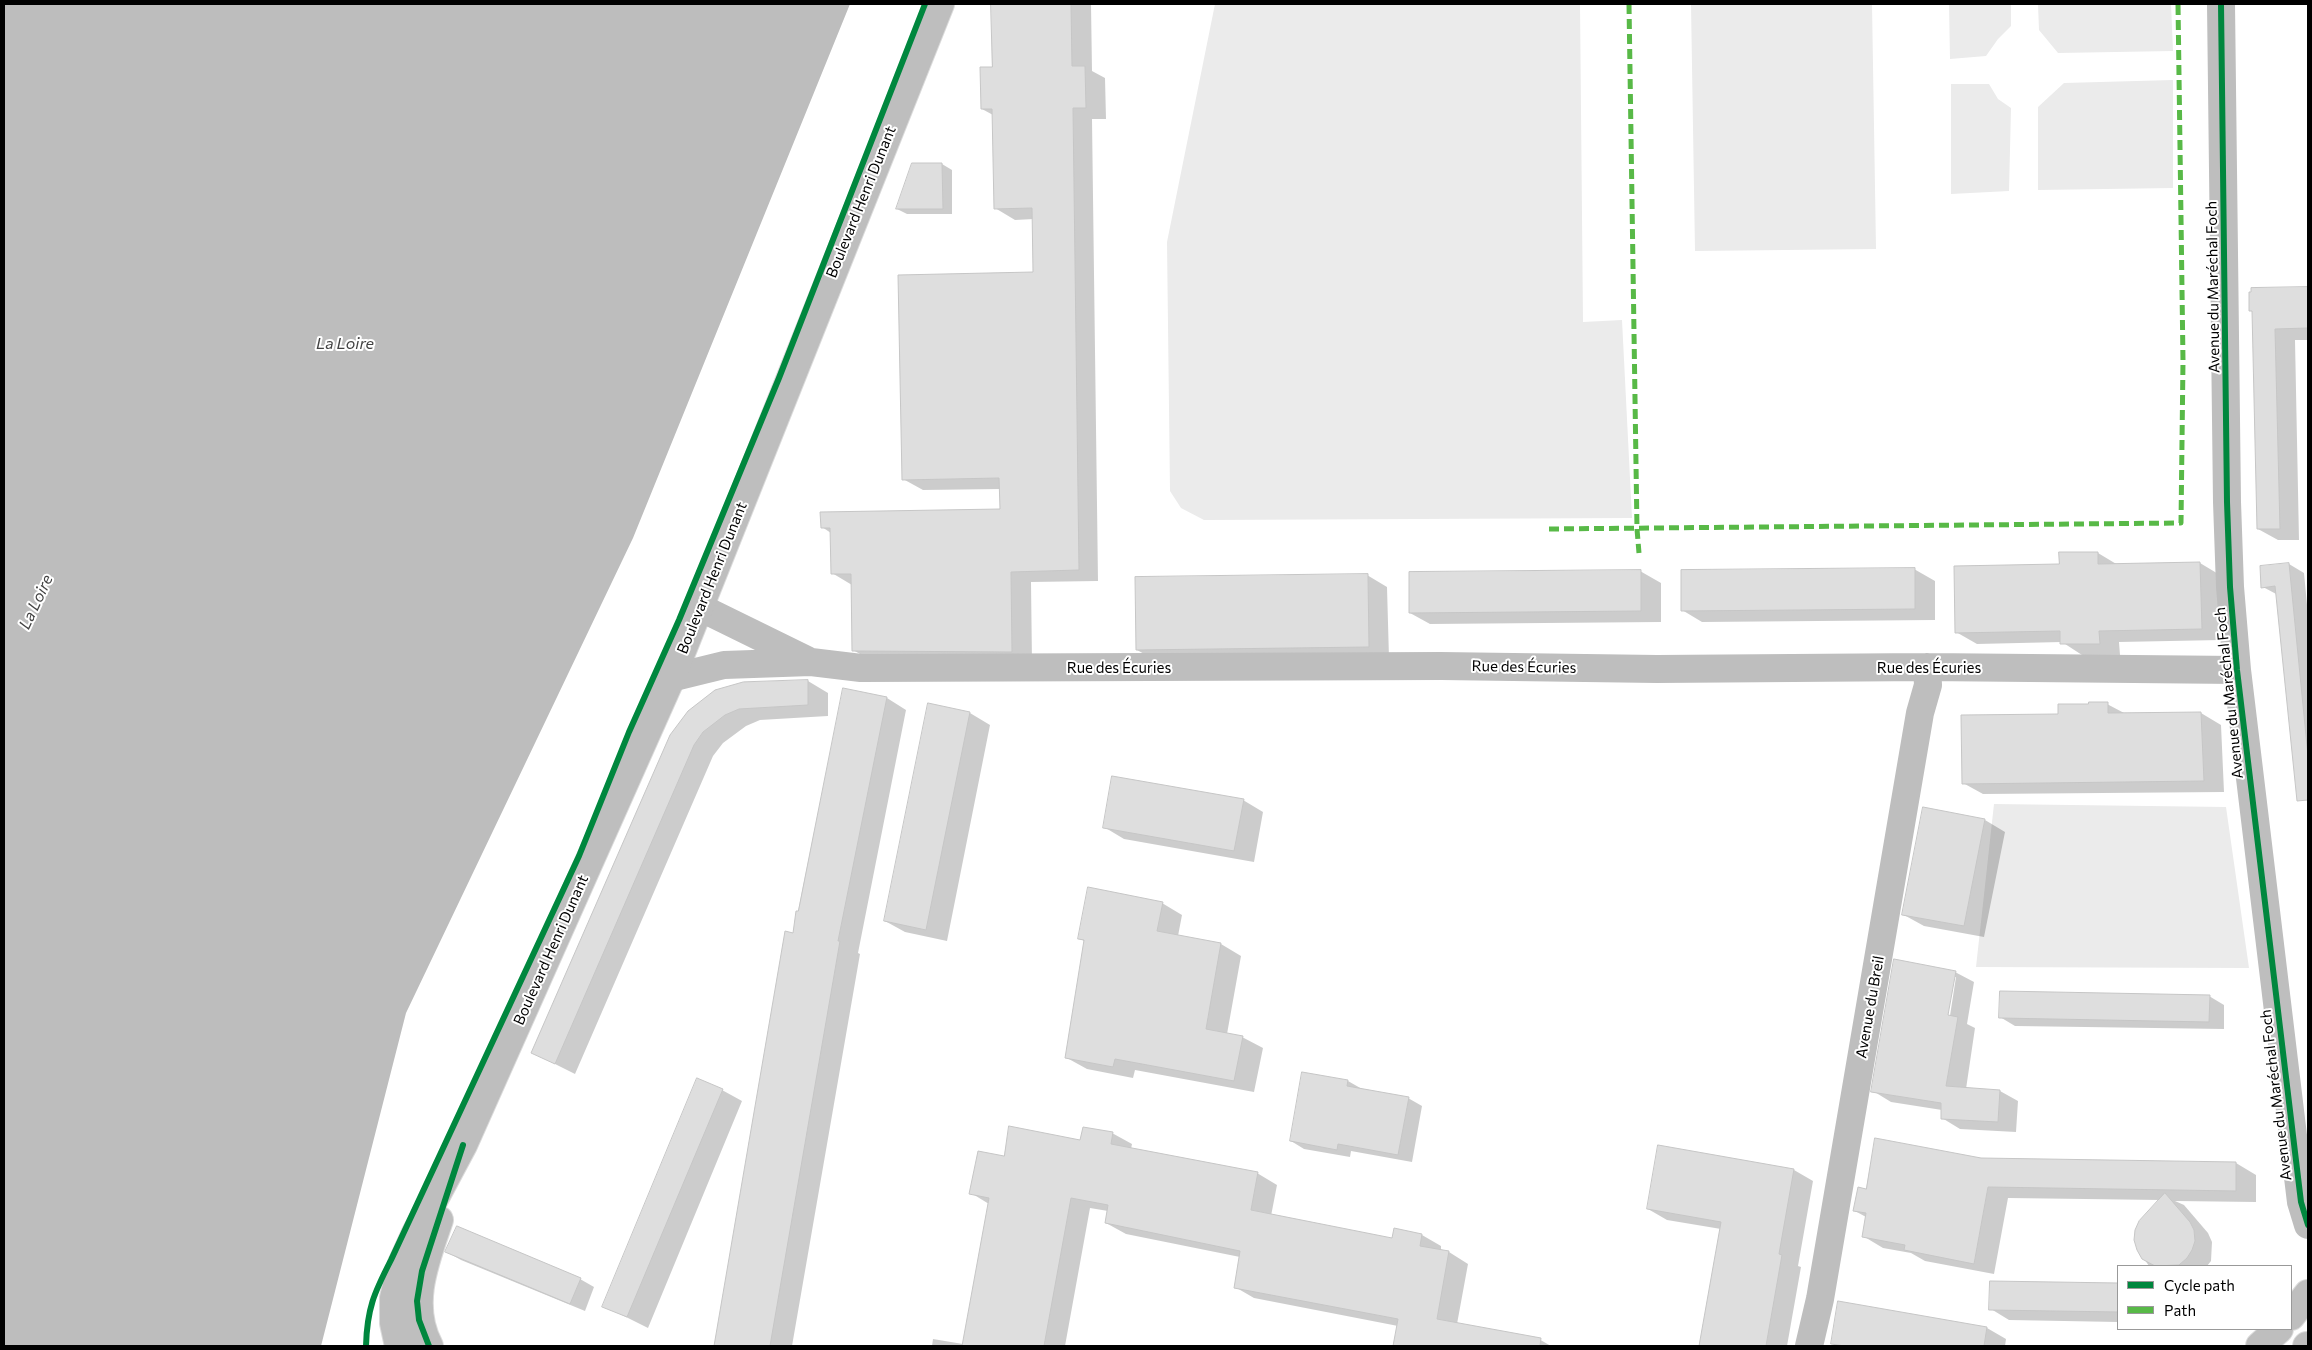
<!DOCTYPE html>
<meta charset="utf-8">
<style>
body{margin:0}
#map{position:relative;width:2312px;height:1350px;overflow:hidden;background:#fff;font-family:Commissioner,sans-serif}
canvas{display:block}
.frame{position:absolute;inset:0;border:5px solid #000;pointer-events:none}
.legend{position:absolute;left:2117px;top:1265px;width:175px;height:65px;box-sizing:border-box;background:#fff;border:1px solid #999;margin:0;padding:6px 9px;list-style:none;font-size:15px;color:#000}
.legend li{display:flex;align-items:center;gap:10px;height:25px}
.legend b{width:25px;border:1px solid #999}
</style>
<div id="map">
<canvas width="2312" height="1350"></canvas>
<div class="frame"></div>
<ul class="legend">
<li><b style="height:6px;background:#00873e"></b>Cycle path</li>
<li><b style="height:6px;background:#58b947"></b>Path</li>
</ul>
</div>
<script>
const g = document.querySelector('canvas').getContext('2d');
g.lineJoin = 'round';
function fill(path, color) { g.fillStyle = color; g.fill(path, 'evenodd'); }
function trace(path, color, width, dash) { g.strokeStyle = color; g.lineWidth = width; g.lineCap = dash ? 'butt' : 'round'; g.setLineDash(dash || []); g.stroke(path); }
function label(font, color, halo, rows, align = 'center') {
  g.font = font + ' Commissioner,sans-serif'; g.lineWidth = 4; g.setLineDash([]); g.textBaseline = 'middle'; g.strokeStyle = halo; g.fillStyle = color; for (const [text, x, y, turn = 0] of rows) {
    g.save(); g.translate(x, y); g.rotate((+turn || 0) * Math.PI / 180); g.textAlign = isNaN(turn) ? turn : align; if (halo) g.strokeText(text, 0, 0); g.fillText(text, 0, 0); g.restore();
  }
}
const green = new Path2D(`
 M 1215,4 L 1580,4 L 1583,322 L 1622,320 L 1632,518 L 1204,520 L 1181,508 L 1170,491 L 1167,242 Z
 M 1691,4 L 1872,4 L 1876,249 L 1695,251 Z
 M 1949,4 L 2011,4 L 2011,26 L 1998,39 L 1986,56 L 1950,59 Z
 M 2038,4 L 2171,4 L 2173,51 L 2058,53 L 2039,30 Z
 M 2173,80 L 2173,188 L 2038,190 L 2038,107 L 2064,83 Z
 M 1951,84 L 1989,84 L 1998,99 L 2011,108 L 2009,191 L 1951,194 Z
 M 1994,804 L 2226,807 L 2249,968 L 1976,967 Z`);
const water = new Path2D(`
 M 4,4 L 850,4 L 633,538 L 406,1013 L 321,1346 L 4,1346 Z`);
const shadow = new Path2D(`
 M 992,4 L 1091,4 L 1092,71 L 1105,78 L 1106,119 L 1092,119 L 1098,581 L 1031,582 L 1032,663 L 874,662 L 853,650 L 852,585 L 832,573 L 831,533 L 822,527 L 1001,510 L 1001,489 L 923,490 L 903,479 L 1035,273 L 1034,219 L 1015,220 L 995,208 L 993,115 L 982,109 L 993,68 Z
 M 942,164 L 952,170 L 952,214 L 907,214 L 897,209 Z
 M 2308,288 L 2308,340 L 2295,340 L 2299,540 L 2278,540 L 2258,529 L 2253,312 L 2250,310 L 2252,289 Z
 M 2098,553 L 2118,565 L 2200,563 L 2220,575 L 2221,640 L 2119,642 L 2120,655 L 2082,655 L 2062,642 L 1977,644 L 1956,632 L 2060,566 Z
 M 2289,564 L 2304,573 L 2308,615 L 2308,790 L 2296,783 L 2278,595 L 2263,587 Z
 M 1914,569 L 1935,581 L 1935,620 L 1702,622 L 1682,610 Z
 M 1640,571 L 1661,583 L 1661,622 L 1430,624 L 1410,613 Z
 M 1367,575 L 1387,587 L 1389,658 L 1157,661 L 1137,650 Z
 M 808,681 L 828,693 L 828,716 L 760,720 L 746,726 L 723,743 L 713,756 L 575,1074 L 533,1053 L 671,735 Z
 M 887,698 L 906,710 L 858,953 L 860,954 L 792,1346 L 715,1346 L 786,933 L 794,934 L 799,913 Z
 M 2107,704 L 2126,714 L 2201,713 L 2221,725 L 2224,792 L 1983,794 L 1963,783 Z
 M 929,705 L 970,713 L 990,725 L 947,941 L 905,932 L 885,921 Z
 M 1243,800 L 1263,812 L 1254,862 L 1124,839 L 1104,827 Z
 M 1985,820 L 2005,832 L 1984,937 L 1924,926 L 1904,915 Z
 M 1162,903 L 1182,915 L 1178,936 L 1221,944 L 1241,956 L 1227,1034 L 1242,1037 L 1263,1048 L 1254,1092 L 1135,1070 L 1133,1078 L 1087,1069 L 1067,1058 L 1085,942 L 1080,938 Z
 M 1955,972 L 1974,982 L 1967,1024 L 1975,1028 L 1966,1089 L 2000,1091 L 2018,1101 L 2016,1132 L 1960,1129 L 1942,1118 L 1942,1110 L 1891,1102 L 1873,1091 ZM 1954,977 L 1956,977 L 1949,1022 L 1946,1021 Z
 M 2209,996 L 2224,1005 L 2224,1029 L 2015,1026 L 2000,1017 Z
 M 1303,1073 L 1348,1081 L 1362,1089 L 1408,1098 L 1422,1106 L 1412,1162 L 1351,1151 L 1350,1157 L 1304,1149 L 1291,1141 Z
 M 722,1090 L 742,1101 L 648,1328 L 604,1306 Z
 M 1112,1133 L 1132,1144 L 1131,1149 L 1257,1173 L 1277,1185 L 1271,1216 L 1393,1240 L 1395,1230 L 1422,1235 L 1441,1246 L 1441,1251 L 1449,1252 L 1468,1264 L 1457,1324 L 1537,1338 L 1551,1346 L 1394,1346 L 1398,1326 L 1254,1298 L 1235,1287 L 1240,1257 L 1126,1234 L 1106,1223 L 1108,1211 L 1090,1208 L 1065,1346 L 932,1346 L 933,1339 L 963,1344 L 989,1204 L 971,1193 L 1005,1157 Z
 M 1980,1159 L 2236,1163 L 2256,1175 L 2256,1202 L 2175,1201 L 2184,1205 L 2208,1233 L 2212,1242 L 2211,1261 L 2207,1266 L 2149,1266 L 2138,1250 L 2160,1200 L 2008,1198 L 1994,1274 L 1925,1261 L 1911,1253 L 1883,1248 L 1863,1236 L 1866,1217 L 1855,1211 L 1867,1191 Z
 M 1794,1170 L 1813,1181 L 1798,1266 L 1801,1267 L 1787,1346 L 1700,1346 L 1721,1229 L 1667,1220 L 1648,1209 Z
 M 447,1252 L 580,1279 L 594,1287 L 585,1311 L 461,1260 Z
 M 1991,1282 L 2118,1284 L 2118,1322 L 2009,1320 L 1991,1309 Z
 M 1839,1302 L 1987,1328 L 2006,1339 L 2005,1346 L 1837,1346 L 1832,1343 Z`);
const building = new Path2D(`
 M 991,4 L 1071,4 L 1072,66 L 1085,66 L 1086,108 L 1073,108 L 1079,570 L 1011,572 L 1012,652 L 852,651 L 851,574 L 831,574 L 830,528 L 821,528 L 820,512 L 1000,509 L 999,478 L 902,480 L 898,275 L 1033,272 L 1032,208 L 994,209 L 992,109 L 981,109 L 980,67 L 992,67 Z
 M 912,163 L 942,163 L 943,209 L 896,209 Z
 M 2308,287 L 2308,328 L 2275,329 L 2280,529 L 2257,529 L 2252,311 L 2249,311 L 2249,292 L 2251,292 L 2251,288 Z
 M 2059,552 L 2098,552 L 2098,564 L 2200,562 L 2202,629 L 2099,631 L 2100,644 L 2060,644 L 2060,631 L 1955,633 L 1954,566 L 2059,564 Z
 M 2289,563 L 2308,756 L 2308,800 L 2297,801 L 2275,586 L 2261,588 L 2260,566 Z
 M 1915,568 L 1915,609 L 1681,611 L 1681,570 Z
 M 1641,570 L 1641,611 L 1409,613 L 1409,572 Z
 M 1368,574 L 1369,647 L 1136,650 L 1135,577 Z
 M 808,680 L 808,705 L 739,709 L 725,715 L 703,732 L 694,745 L 555,1064 L 531,1053 L 670,735 L 688,711 L 715,690 L 743,682 Z
 M 843,688 L 887,697 L 838,941 L 840,941 L 770,1346 L 714,1346 L 785,931 L 793,933 L 796,911 L 798,911 Z
 M 2089,702 L 2108,702 L 2108,713 L 2201,712 L 2204,781 L 1962,784 L 1961,715 L 2058,714 L 2058,704 L 2088,704 Z
 M 928,703 L 970,712 L 926,930 L 884,921 Z
 M 1112,776 L 1244,799 L 1234,851 L 1103,828 Z
 M 1923,807 L 1985,819 L 1964,926 L 1902,915 Z
 M 1088,887 L 1163,902 L 1157,931 L 1221,943 L 1206,1029 L 1243,1036 L 1234,1081 L 1115,1059 L 1113,1067 L 1065,1058 L 1084,940 L 1078,939 Z
 M 1894,959 L 1956,971 L 1948,1015 L 1958,1017 L 1946,1086 L 2000,1090 L 1998,1122 L 1941,1119 L 1941,1103 L 1871,1092 Z
 M 2000,991 L 2210,995 L 2209,1022 L 1999,1018 Z
 M 1302,1072 L 1348,1080 L 1347,1086 L 1409,1097 L 1398,1155 L 1338,1144 L 1337,1150 L 1290,1141 Z
 M 697,1078 L 723,1089 L 627,1317 L 602,1307 Z
 M 1009,1126 L 1080,1140 L 1083,1127 L 1113,1132 L 1111,1144 L 1258,1172 L 1251,1210 L 1392,1238 L 1394,1228 L 1422,1234 L 1420,1246 L 1449,1251 L 1437,1319 L 1541,1338 L 1540,1346 L 1393,1346 L 1398,1319 L 1234,1288 L 1240,1251 L 1105,1223 L 1108,1205 L 1071,1198 L 1044,1346 L 962,1346 L 989,1198 L 969,1194 L 978,1151 L 1004,1156 Z
 M 1875,1138 L 1981,1158 L 2236,1162 L 2236,1191 L 1988,1187 L 1974,1264 L 1904,1250 L 1905,1245 L 1862,1237 L 1866,1213 L 1853,1211 L 1858,1187 L 1866,1189 Z
 M 1658,1145 L 1794,1169 L 1779,1254 L 1782,1255 L 1766,1346 L 1699,1346 L 1721,1222 L 1647,1209 Z
 M 2165,1193 L 2190,1222 L 2194,1230 L 2195,1241 L 2192,1250 L 2187,1258 L 2179,1265 L 2155,1266 L 2142,1259 L 2137,1250 L 2134,1240 L 2135,1230 L 2139,1221 Z
 M 457,1226 L 581,1278 L 570,1304 L 445,1252 Z
 M 1990,1281 L 2118,1283 L 2118,1312 L 1989,1310 Z
 M 1838,1301 L 1987,1327 L 1984,1346 L 1845,1346 L 1831,1344 Z`);
const minor = new Path2D(`
 M 2221,4 L 2227,502 L 2230,587 L 2237,670 L 2301,1202 L 2308,1225
 M 701,608 L 807,660
 M 671,678 L 724,665 L 811,662 L 861,668 L 1441,666 L 1657,669 L 1927,667 L 2237,670
 M 1809,1346 L 1820,1299 L 1920,713 L 1928,685 L 1927,667`);
const major = new Path2D(`
 M 2291,1316 L 2308,1294
 M 399,1346 L 394,1323 L 394,1298 L 402,1264 L 416,1233 L 463,1145 L 671,678 L 940,4
 M 429,1346 C 407,1305 425,1261 439,1220
 M 2260,1346 L 2279,1329
 M 2307,1346 L 2308,1346`);
const quiet = new Path2D(`
 M 1629,4 L 1637,529 L 1639,553
 M 1549,529 L 2181,523 L 2183,361 L 2178,4`);
const cycleway = new Path2D(`
 M 2221,4 L 2227,502 L 2230,587 L 2237,670 L 2301,1202 L 2308,1225
 M 366,1346 C 367,1309 374,1293 391,1260 L 579,856 L 629,732 L 679,620 L 779,378 L 925,4
 M 429,1346 L 419,1320 L 417,1301 L 422,1271 L 463,1145`);
const streetNames = [
 ["Boulevard Henri Dunant",861,202,-68],
 ["Avenue du Maréchal Foch",2213,287,-91],
 ["Boulevard Henri Dunant",712,578,-68],
 ["Rue des Écuries",1524,667,1],
 ["Rue des Écuries",1119,668],
 ["Rue des Écuries",1929,668],
 ["Avenue du Maréchal Foch",2229,693,-96],
 ["Boulevard Henri Dunant",551,950,-66],
 ["Avenue du Breil",1870,1007,-80],
 ["Avenue du Maréchal Foch",2276,1095,-97]
];
const waterNames = [
 ["La Loire",345,344],
 ["La Loire",36,602,-65]
];
fill(green, '#ebebeb');
fill(water, '#bdbdbd');
fill(shadow, '#0003');
fill(building, '#dedede');
trace(building, '#c6c6c6', 1);
trace(major, '#dbdbdb', 30);
trace(minor, '#bebebe', 28);
trace(major, '#bebebe', 28);
trace(quiet, '#58b947', 5, [10, 5]);
trace(cycleway, '#00873e', 6);
label('15px', '#000', '#fff', streetNames);
label('italic 16px', '#424242', '#fff', waterNames);
</script>
